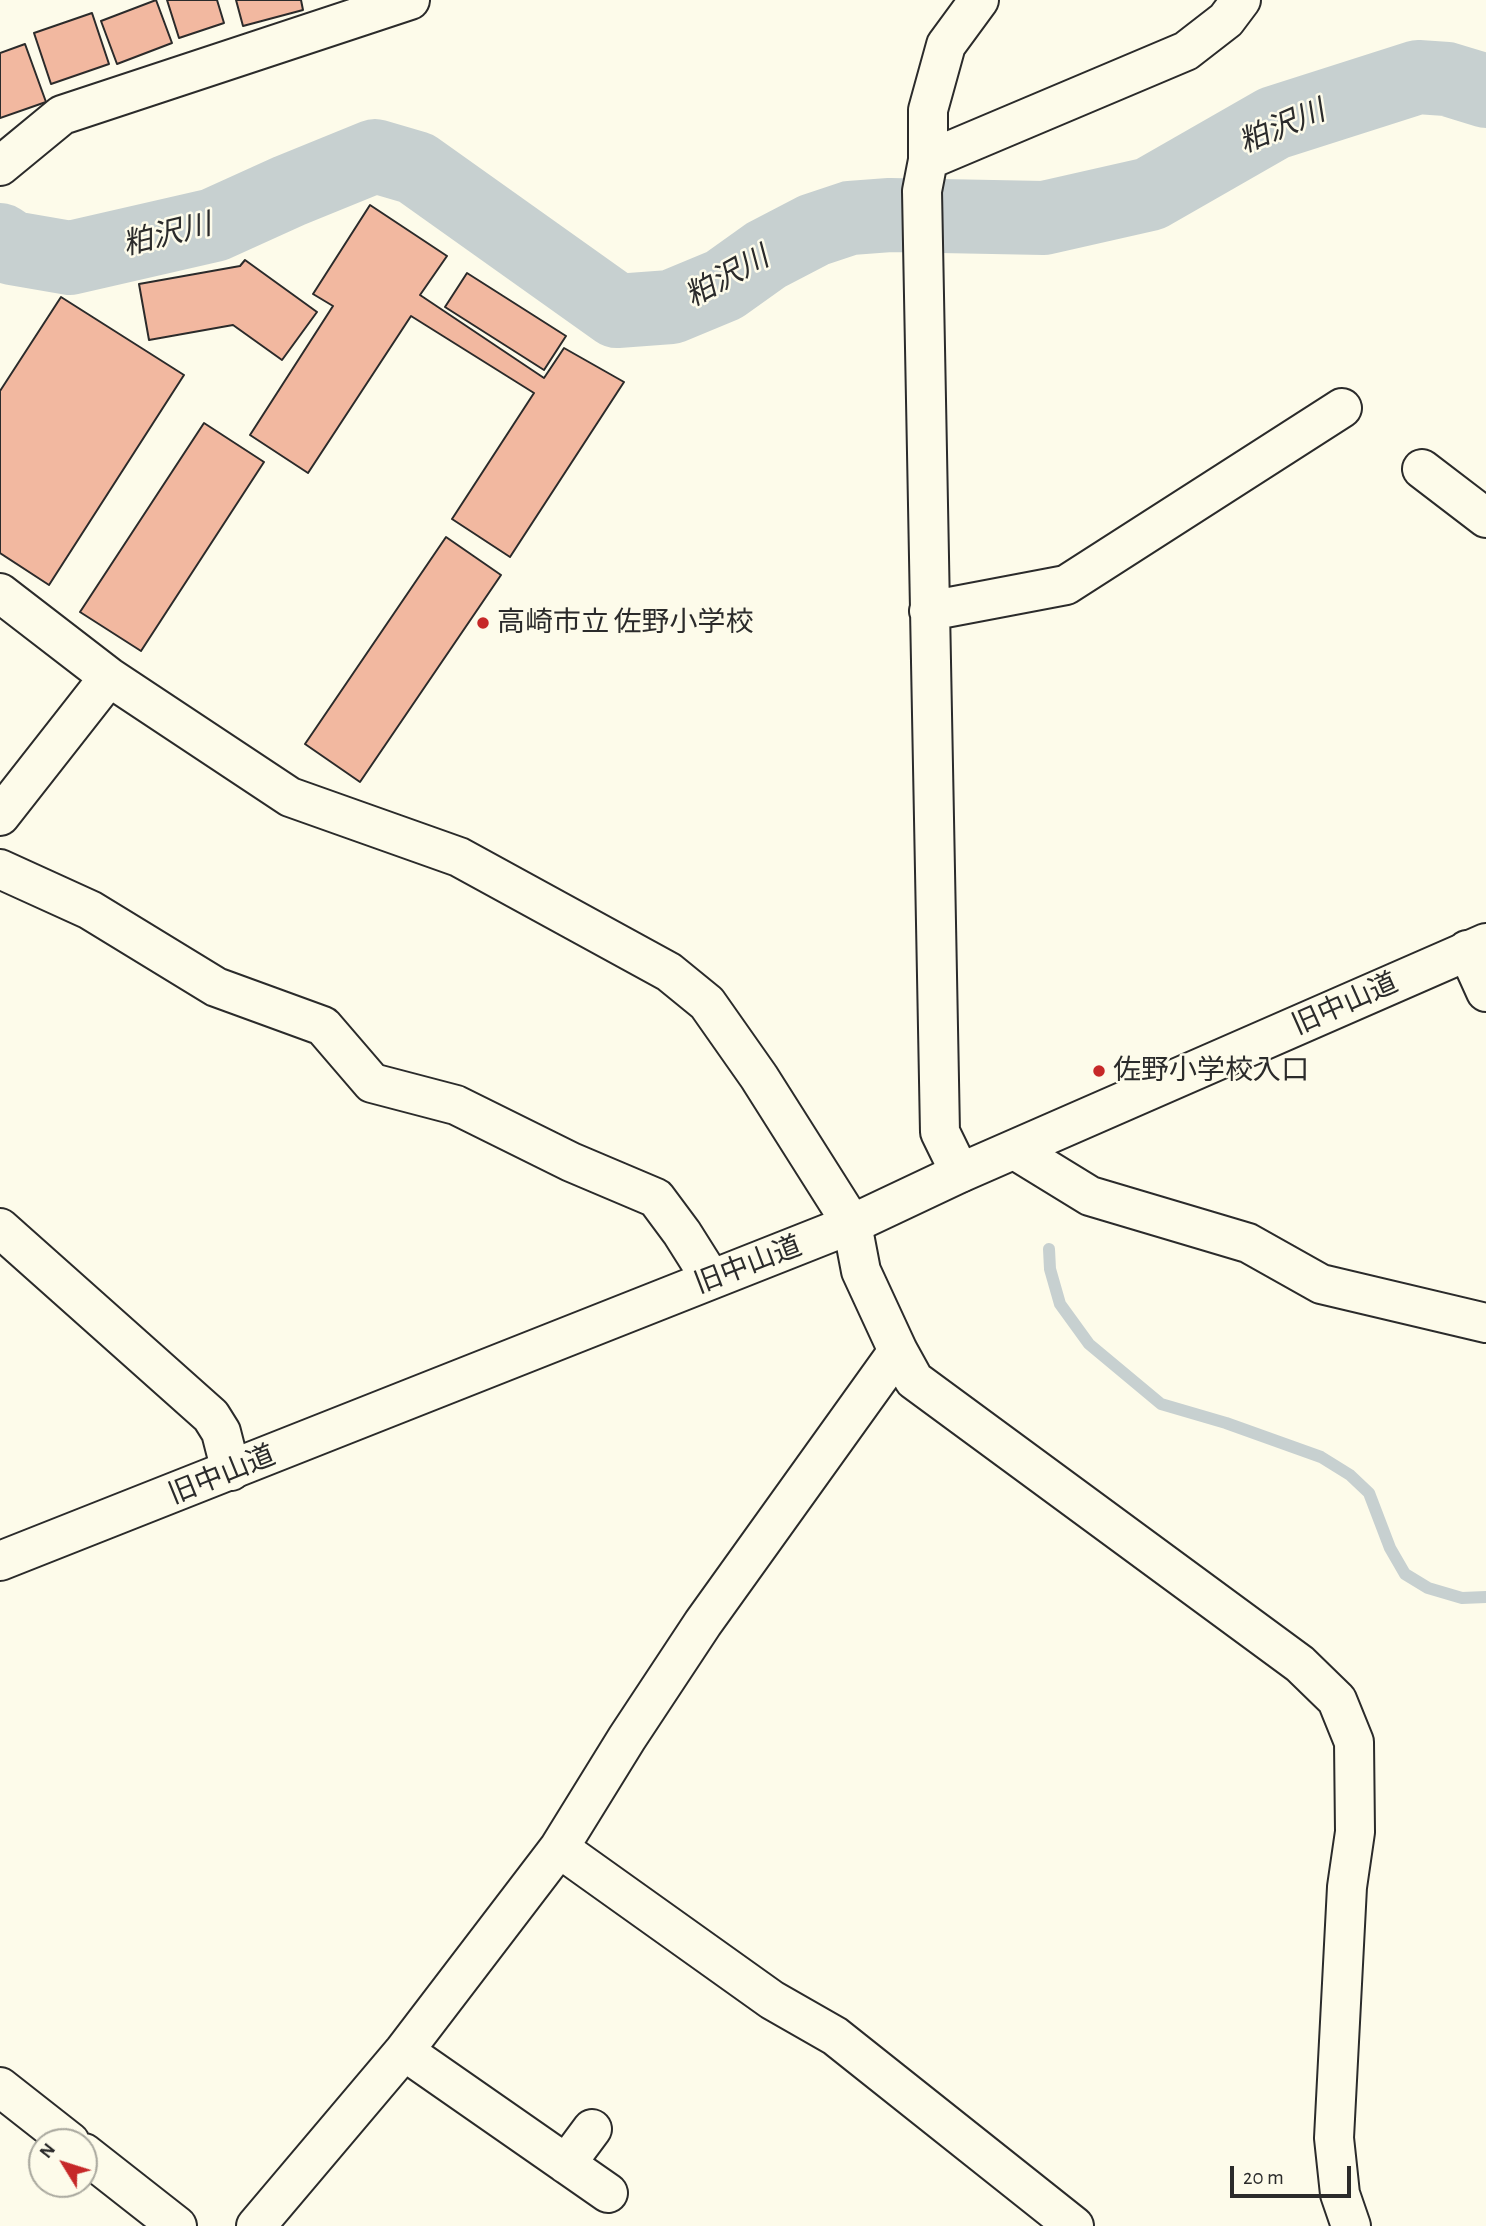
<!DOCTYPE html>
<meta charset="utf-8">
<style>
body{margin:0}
#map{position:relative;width:1486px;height:2226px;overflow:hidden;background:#fdfbea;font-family:"Alegreya Sans",sans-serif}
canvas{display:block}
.north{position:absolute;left:28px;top:2128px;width:70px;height:70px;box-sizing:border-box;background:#fdfbea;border:2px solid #a9a89e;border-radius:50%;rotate:308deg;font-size:19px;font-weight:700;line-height:28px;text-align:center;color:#2b2b2b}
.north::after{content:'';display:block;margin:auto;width:24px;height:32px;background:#c62828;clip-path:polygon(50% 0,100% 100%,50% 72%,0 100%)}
.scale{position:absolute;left:1230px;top:2166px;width:121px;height:32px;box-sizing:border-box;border:4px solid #2b2b2b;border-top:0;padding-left:9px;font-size:21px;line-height:24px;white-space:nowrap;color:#2b2b2b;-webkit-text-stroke:5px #fdfbea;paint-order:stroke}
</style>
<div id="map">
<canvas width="1486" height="2226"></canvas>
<div class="north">N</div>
<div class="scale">20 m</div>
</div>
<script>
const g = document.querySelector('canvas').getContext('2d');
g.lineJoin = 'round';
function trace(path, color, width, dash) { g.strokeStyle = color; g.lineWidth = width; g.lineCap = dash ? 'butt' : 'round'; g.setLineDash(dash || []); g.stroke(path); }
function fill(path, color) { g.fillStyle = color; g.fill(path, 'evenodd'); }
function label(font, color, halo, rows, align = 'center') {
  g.font = font + ' "Alegreya Sans","Noto Sans JP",sans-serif'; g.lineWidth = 5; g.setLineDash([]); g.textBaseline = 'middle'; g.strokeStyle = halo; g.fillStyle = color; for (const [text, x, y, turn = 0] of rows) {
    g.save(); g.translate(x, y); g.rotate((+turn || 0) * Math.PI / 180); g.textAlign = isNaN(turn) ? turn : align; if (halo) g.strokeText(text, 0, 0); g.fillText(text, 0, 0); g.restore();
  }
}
const stream = new Path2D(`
 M 1049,1249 L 1050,1269 L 1060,1304 L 1089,1344 L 1161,1404 L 1226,1423 L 1321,1457 L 1350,1475 L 1369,1493 L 1390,1548 L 1405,1574 L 1428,1588 L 1462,1598 L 1486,1597`);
const river = new Path2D(`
 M 0,240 L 12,248 L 70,258 L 214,225 L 289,191 L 375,156 L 416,168 L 617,311 L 671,307 L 724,285 L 766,255 L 814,230 L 850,218 L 890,215 L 1044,218 L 1150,194 L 1274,123 L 1418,77 L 1447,79 L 1486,91`);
const building = new Path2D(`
 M 156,0 L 172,43 L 117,64 L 101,21 Z
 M 167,0 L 217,0 L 224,23 L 179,38 Z
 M 236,0 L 301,0 L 303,10 L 243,26 Z
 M 92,13 L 109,64 L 51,84 L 34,33 Z
 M 25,44 L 46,102 L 0,118 L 0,53 Z
 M 370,205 L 447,256 L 420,295 L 544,378 L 564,348 L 624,382 L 510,557 L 452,519 L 534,393 L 411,316 L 308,473 L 250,435 L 333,306 L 313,294 Z
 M 245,260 L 317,312 L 282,360 L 233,325 L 149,340 L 139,284 L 240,266 Z
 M 467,273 L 566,336 L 544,370 L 445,307 Z
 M 61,297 L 184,375 L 49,585 L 0,553 L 0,391 Z
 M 204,423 L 264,462 L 141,651 L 80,612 Z
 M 446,537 L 501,575 L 360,782 L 305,744 Z`);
const minor = new Path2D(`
 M 928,160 L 1186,51 L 1226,20 L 1241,0
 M 0,166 L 62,115 L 410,0
 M 1422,469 L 1486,518
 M 0,593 L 109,677 L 290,797 L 459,857 L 669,972 L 707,1003 L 759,1077 L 852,1224 L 861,1271 L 898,1351 L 914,1380 L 1300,1664 L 1337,1700 L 1354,1742 L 1355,1832 L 1347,1887 L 1334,2138 L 1340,2194 L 1351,2226
 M 929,611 L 1066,585 L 1342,408
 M 0,816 L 109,677
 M 0,869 L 90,910 L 216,987 L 323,1026 L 372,1083 L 456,1105 L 571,1162 L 656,1198 L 682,1233 L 711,1279
 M 1467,950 L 1486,992
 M 1015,1150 L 1090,1196 L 1248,1243 L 1321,1284 L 1486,1323
 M 960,1173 L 940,1132 L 922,191 L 928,160 L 928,110 L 946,45 L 979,0
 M 0,1228 L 211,1416 L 221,1432 L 231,1471
 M 559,1848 L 772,2000 L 835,2036 L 1074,2226
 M 404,2051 L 608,2193
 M 0,2087 L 70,2142
 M 84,2153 L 177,2226
 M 566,2164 L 592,2129
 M 256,2226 L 404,2051 L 559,1848 L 627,1738 L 703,1623 L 898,1351`);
const major = new Path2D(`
 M 0,1561 L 852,1224 L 960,1173 L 1486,943`);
const markers = [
 [483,623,7,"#c62828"],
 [1099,1071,7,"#c62828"]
];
const poiNames = [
 ["高崎市立 佐野小学校",497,623],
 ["佐野小学校入口",1113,1071]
];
const streetNames = [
 ["旧中山道",1345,1004,-24],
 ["旧中山道",748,1265,-21],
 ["旧中山道",222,1475,-22]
];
const waterNames = [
 ["粕沢川",1282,127,-23],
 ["粕沢川",167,235,-14],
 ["粕沢川",727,277,-29]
];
trace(stream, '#c7d0d0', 12);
trace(river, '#c7d0d0', 74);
fill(building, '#f2b8a0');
trace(building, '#2b2b2b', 2);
trace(minor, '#2b2b2b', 42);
trace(major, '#2b2b2b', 42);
trace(minor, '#fdfbea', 38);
trace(major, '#fdfbea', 38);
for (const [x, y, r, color] of markers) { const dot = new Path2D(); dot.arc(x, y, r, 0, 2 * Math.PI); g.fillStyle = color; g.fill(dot); trace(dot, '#fdfbea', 2.5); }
label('28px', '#2b2b2b', '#fdfbea', poiNames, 'left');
label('28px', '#2b2b2b', '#fdfbea', streetNames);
label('italic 30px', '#2b2b2b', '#fdfbea', waterNames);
</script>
